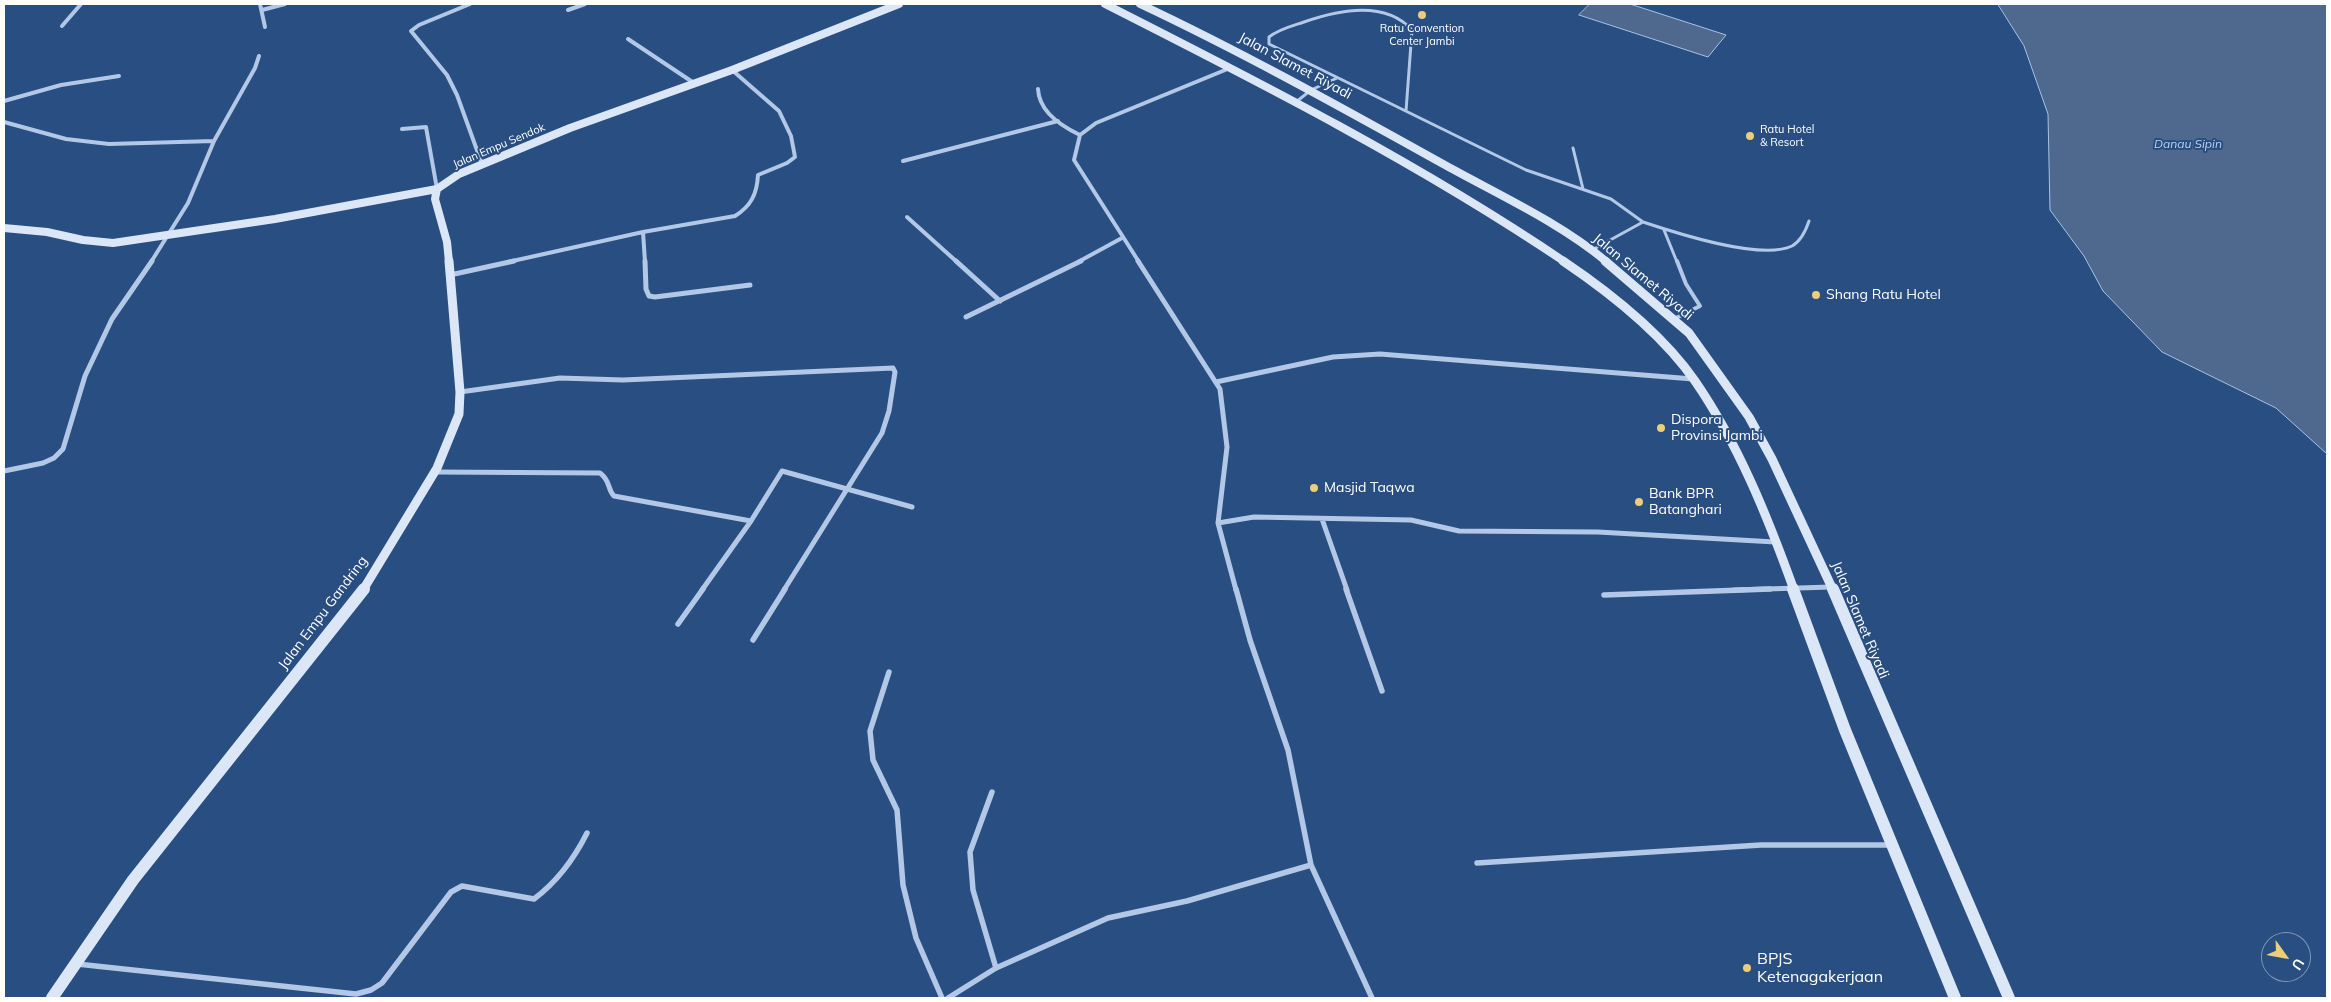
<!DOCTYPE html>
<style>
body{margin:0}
#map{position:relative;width:2331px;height:1002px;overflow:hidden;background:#294e81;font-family:Mulish,sans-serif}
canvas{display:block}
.frame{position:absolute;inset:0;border:5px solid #fff;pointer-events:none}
.north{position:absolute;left:2261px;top:932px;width:50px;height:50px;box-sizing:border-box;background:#294e81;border:1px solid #7f95b3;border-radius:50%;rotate:122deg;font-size:14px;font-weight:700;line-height:20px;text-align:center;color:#fff}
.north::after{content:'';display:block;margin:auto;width:18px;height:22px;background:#ecce7a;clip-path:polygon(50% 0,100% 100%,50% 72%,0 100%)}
</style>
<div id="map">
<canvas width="2331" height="1002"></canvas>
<div class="frame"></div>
<div class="north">U</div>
</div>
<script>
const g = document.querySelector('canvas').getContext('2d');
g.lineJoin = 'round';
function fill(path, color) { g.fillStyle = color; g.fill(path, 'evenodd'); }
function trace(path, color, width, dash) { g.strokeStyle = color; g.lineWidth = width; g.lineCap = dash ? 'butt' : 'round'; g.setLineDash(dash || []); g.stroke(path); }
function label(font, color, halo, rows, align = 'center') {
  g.font = font + ' Mulish,sans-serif'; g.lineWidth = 4; g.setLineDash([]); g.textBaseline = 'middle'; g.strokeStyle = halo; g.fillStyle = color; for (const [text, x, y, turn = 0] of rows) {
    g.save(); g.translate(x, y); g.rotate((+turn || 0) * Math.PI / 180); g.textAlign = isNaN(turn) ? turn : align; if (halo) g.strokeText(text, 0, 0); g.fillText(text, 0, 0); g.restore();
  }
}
const water = new Path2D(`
 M 1590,4 L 1630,4 L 1726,35 L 1708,57 L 1579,15 Z
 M 1998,4 L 2327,4 L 2327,454 L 2276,408 L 2162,352 L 2103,291 L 2084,256 L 2050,210 L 2048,114 L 2024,46 Z`);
const laneFar1 = new Path2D(`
 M 1296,102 L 1311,90 L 1337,78
 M 1406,111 L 1412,30 C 1385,0 1338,10 1304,22 C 1292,26 1279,29 1269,37 L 1269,44 L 1526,170 L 1611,199 L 1643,222
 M 1573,148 L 1583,189
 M 1664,230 L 1677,262
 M 1592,250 L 1643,222 C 1676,233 1761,261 1792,246 C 1801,241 1806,230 1809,221`);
const lane = new Path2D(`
 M 1674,319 L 1700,306 L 1686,284 L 1677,261`);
const streetFar2 = new Path2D(`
 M 260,4 L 265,27
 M 470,4 L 419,25 L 411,31 L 447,75 L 457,95 L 482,164
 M 262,10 L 285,4
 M 568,10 L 585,4
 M 62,26 L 81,4
 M 628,39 L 694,83
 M 1038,89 C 1039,112 1061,126 1080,135
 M 4,101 L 61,85 L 119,76
 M 4,122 L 66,139 L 109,144 L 214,141
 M 402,129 L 426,127 L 437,189
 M 903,161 L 1058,121
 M 907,217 L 957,262
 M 643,232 L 645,262
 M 151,262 L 188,203 L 214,141 L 255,68 L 259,56
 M 508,262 L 643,232 L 735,216 C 751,206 757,194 758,175 L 787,163 L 795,157 L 791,136 L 779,111 L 732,70
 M 1078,262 L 1122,238
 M 1139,262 L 1074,160 L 1080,135 L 1096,123 L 1230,68`);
const streetFar1 = new Path2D(`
 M 645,261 L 646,289 L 649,296 L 655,297 L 750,285
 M 956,261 L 1000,301
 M 1138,261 L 1220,389 L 1227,447 L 1218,523 L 1236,590
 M 450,275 L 514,261
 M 966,317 L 1081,261
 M 1216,382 L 1333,357 L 1380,354 L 1693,379
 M 460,392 L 560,378 L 623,380 L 893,368 L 895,372 L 889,411 L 882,433 L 784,590
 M 4,471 L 43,463 L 54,458 L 63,449 L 85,376 L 112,319 L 152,261
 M 435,472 L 600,473 C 611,481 607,489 614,496 L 751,521
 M 1322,519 L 1347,590
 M 1218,523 L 1254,517 L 1411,520 L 1459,531 L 1598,532 L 1775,542
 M 702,590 L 751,521 L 782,471 L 912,507
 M 1734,590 L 1831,587`);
const street = new Path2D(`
 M 1236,589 L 1250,640 L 1288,750 L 1311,865 L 1372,998
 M 1346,589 L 1382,691
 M 1604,595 L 1770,589
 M 678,624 L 703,589
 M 753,640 L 785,589
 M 889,672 L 870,731 L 873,760 L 897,810 L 903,885 L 916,938 L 942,998
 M 992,792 L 970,852 L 973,890 L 996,968
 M 1477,863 L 1761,845 L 1891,845
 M 77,964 L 356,994 L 371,990 L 382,983 L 451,892 L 462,886 L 534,899 C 558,881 574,859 587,833
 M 948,998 L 996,968 L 1108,918 L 1187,901 L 1311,865`);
const secondaryFar2 = new Path2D(`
 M 1105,4 C 1261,83 1420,164 1565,262
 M 1140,4 C 1244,53 1344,109 1445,165 C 1499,195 1559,222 1607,262
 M 437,189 L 435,199 L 447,242 L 449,262
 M 4,228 L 47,232 L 83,240 L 113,243 L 275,219 L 437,189 L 459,174 L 570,128 L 732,70 L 899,4`);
const secondaryFar1 = new Path2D(`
 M 1563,261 C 1609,292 1663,335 1695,381 C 1739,445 1768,518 1794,590
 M 1605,261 L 1689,333 L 1749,417 L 1772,459 L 1833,590
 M 363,590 L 437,468 L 459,414 L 460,392 L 449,261`);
const secondary = new Path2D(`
 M 1793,589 L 1845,730 L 1955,998
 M 1833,589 L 2009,998
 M 52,998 L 133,880 L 364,589`);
const markers = [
 [1422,15,5,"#ecce7a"],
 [1750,136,5,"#ecce7a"],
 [1816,295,5,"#ecce7a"],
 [1661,428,5,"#ecce7a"],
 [1314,488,5,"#ecce7a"],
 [1639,502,5,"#ecce7a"],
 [1747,968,5,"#ecce7a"]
];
const farPoinames = [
 ["Ratu Convention",1422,29],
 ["Center Jambi",1422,42],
 ["Ratu Hotel",1760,130,"left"],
 ["& Resort",1760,143,"left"]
];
const farStreetnames = [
 ["Jalan Empu Sendok",499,146,-23]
];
const farWaternames = [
 ["Danau Sipin",2188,144]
];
const streetNames = [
 ["Jalan Slamet Riyadi",1295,66,28],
 ["Jalan Slamet Riyadi",1643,277,40],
 ["Jalan Empu Gandring",323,613,-53],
 ["Jalan Slamet Riyadi",1860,620,67]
];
const poiNames = [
 ["Shang Ratu Hotel",1826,295],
 ["Dispora",1671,420],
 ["Provinsi Jambi",1671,436],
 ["Masjid Taqwa",1324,488],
 ["Bank BPR",1649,494],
 ["Batanghari",1649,510]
];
const nearPoinames = [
 ["BPJS",1757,959],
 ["Ketenagakerjaan",1757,977]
];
fill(water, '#4f698e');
trace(water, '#a7c3e6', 1);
trace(laneFar1, '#b2c8e6', 3);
trace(lane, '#b2c8e6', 4);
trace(streetFar2, '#b2c8e6', 4);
trace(streetFar1, '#b2c8e6', 5);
trace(street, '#b2c8e6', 5.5);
trace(secondaryFar2, '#dbe6f6', 8);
trace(secondaryFar1, '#dbe6f6', 9);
trace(secondary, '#dbe6f6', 12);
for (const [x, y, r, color] of markers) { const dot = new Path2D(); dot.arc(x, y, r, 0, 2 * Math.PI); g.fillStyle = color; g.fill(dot); trace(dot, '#294e81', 2); }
label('11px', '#fff', '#294e81', farPoinames);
label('11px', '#fff', '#294e81', farStreetnames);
label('italic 12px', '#bed2ed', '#294e81', farWaternames);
label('14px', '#fff', '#294e81', streetNames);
label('14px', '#fff', '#294e81', poiNames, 'left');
label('16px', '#fff', '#294e81', nearPoinames, 'left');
</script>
